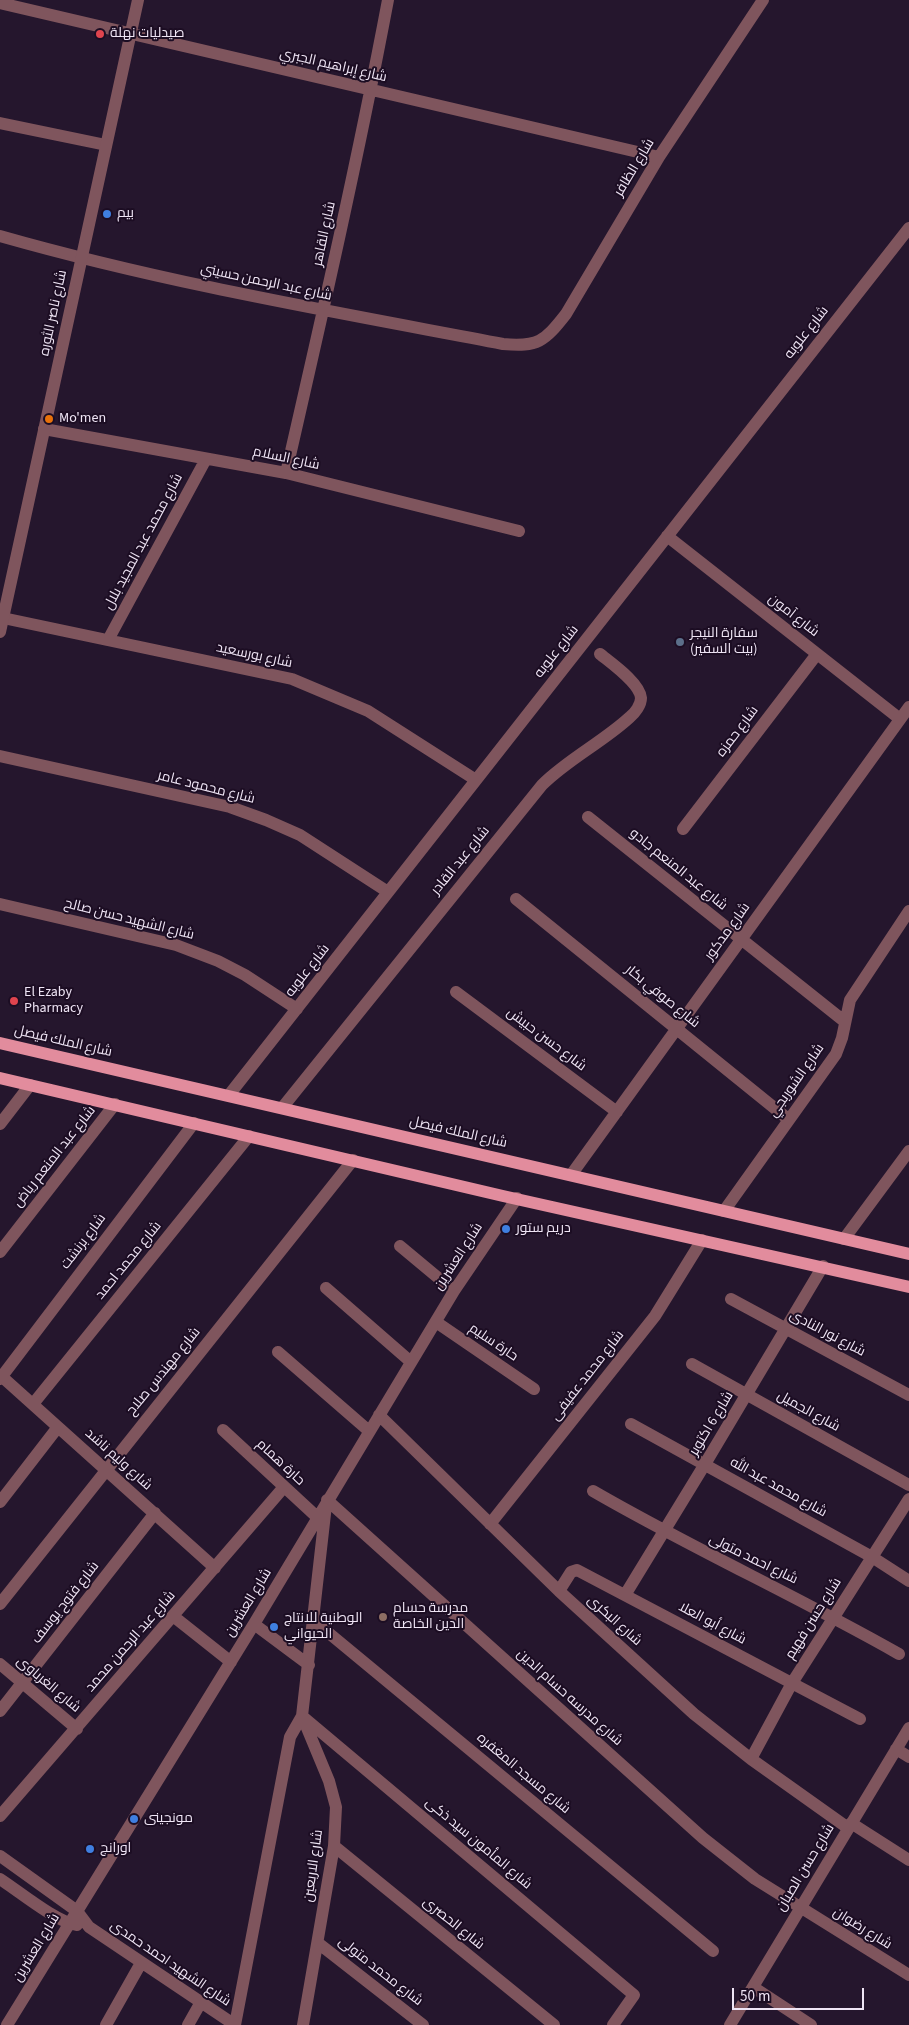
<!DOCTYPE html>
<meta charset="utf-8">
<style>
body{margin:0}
#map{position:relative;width:909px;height:2025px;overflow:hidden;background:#25162d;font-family:"Source Sans 3",sans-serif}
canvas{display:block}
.scale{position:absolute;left:732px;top:1988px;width:132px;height:22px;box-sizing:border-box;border:2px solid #efe5f5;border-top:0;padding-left:6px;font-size:15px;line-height:18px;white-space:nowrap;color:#efe5f5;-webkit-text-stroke:4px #1c0d23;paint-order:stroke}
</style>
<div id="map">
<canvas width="909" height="2025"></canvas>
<div class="scale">50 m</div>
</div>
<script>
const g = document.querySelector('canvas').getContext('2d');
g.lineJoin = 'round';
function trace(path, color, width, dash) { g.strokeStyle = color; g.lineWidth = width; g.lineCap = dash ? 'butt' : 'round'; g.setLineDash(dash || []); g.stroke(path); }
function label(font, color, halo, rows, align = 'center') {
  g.font = font + ' "Source Sans 3",Cairo,sans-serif'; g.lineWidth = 4; g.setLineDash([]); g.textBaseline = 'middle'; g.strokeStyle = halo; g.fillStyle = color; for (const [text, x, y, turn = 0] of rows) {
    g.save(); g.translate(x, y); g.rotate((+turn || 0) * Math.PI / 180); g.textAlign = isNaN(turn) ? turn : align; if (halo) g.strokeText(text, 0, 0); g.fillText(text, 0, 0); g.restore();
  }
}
const minor = new Path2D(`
 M 0,3 L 659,157
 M 0,123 L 106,145
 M 0,236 C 165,283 335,312 503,344 C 538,347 544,342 566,314 L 659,157 L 763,0
 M 44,429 L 286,473 L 519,531
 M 286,473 C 322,316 358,159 388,0
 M 667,536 L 900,719
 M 3,618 L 292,679 L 368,711 L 476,780
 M 108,640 L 206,459
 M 0,756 L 230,807 L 266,820 L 300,835 L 388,892
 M 588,817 L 844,1021
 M 683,829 L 817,654
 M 516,899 L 788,1119
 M 0,904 L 176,945 L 218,961 L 245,975 L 297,1009
 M 456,992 L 617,1112
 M 229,1095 L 909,228
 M 282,1108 L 542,785 C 568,759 603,742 630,717 C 635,713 641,705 641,698 C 640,683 611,663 600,654
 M 0,1124 L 30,1085
 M 571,1175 L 909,707
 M 724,1211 L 836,1054 L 842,1038 L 850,1000 L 909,911
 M 844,1239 L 909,1151
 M 400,1246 L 454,1291
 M 0,1252 L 115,1104
 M 326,1288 L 411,1362
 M 731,1299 L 909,1395
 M 436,1322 L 534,1389
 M 278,1352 L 369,1431
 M 692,1364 L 909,1485
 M 0,1375 L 215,1568
 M 0,1379 L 194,1123
 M 33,1404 L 249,1136
 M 379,1415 L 559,1591 L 694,1714 L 751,1759 L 848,1828
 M 631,1424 L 872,1557 L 909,1581
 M 223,1430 L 317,1517
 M 593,1491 C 693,1549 799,1597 899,1654
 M 327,1500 L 703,1838 L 755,1879 L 909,1975
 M 0,1502 L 58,1427
 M 490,1524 L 655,1316 L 702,1240
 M 559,1591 L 571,1572 L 577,1570 L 860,1719
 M 625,1595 L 705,1464 L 823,1266
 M 0,1604 L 353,1160
 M 173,1616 L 231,1662
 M 313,1620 L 713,1951
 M 254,1624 L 309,1665
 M 0,1664 L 77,1729
 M 0,1711 L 155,1513
 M 896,1749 L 909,1757
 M 751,1759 L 792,1683 L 909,1499
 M 0,1816 L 284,1487
 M 851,1823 L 909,1860
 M 334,1846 L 554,2025
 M 0,1856 L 77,1911 L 89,1927 L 235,2025
 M 0,1879 C 20,1892 56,1922 77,1925
 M 318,1943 L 423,2025
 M 753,1987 L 811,2025
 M 7,2025 L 254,1624 L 454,1291 L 517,1198
 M 106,2025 L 141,1963
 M 188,2025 L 201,2002
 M 235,2025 L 290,1737 L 302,1716 L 634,1995 L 613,2025
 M 303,2025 L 334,1846 L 336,1807 L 329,1781 L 302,1716 L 326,1505
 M 730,2025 L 909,1728`);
const tertiary = new Path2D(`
 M 0,632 L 138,0`);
const primary = new Path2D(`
 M 0,1043 L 909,1254
 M 0,1078 L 503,1196 L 909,1287`);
const markers = [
 [100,34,5,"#e0444e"],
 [107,214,5,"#3f7fe0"],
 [49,419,5,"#e8710a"],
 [680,642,5,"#5c6f8a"],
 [14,1001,5,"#e0444e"],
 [506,1229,5,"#3f7fe0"],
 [383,1617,5,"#8d6e63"],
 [274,1627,5,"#3f7fe0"],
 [134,1819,5,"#3f7fe0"],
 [90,1849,5,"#3f7fe0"]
];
const poiNames = [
 ["صيدليات نهلة",110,34],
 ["بيم",117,214],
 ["Mo'men",59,419],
 ["سفارة النيجر",690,634],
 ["(بيت السفير)",690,650],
 ["El Ezaby",24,993],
 ["Pharmacy",24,1009],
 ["دريم ستور",516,1229],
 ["مدرسة حسام",393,1609],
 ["الدين الخاصة",393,1625],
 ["الوطنية للانتاج",284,1619],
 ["الحيواني",284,1635],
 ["مونجينى",144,1819],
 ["اورانج",100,1849]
];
const streetNames = [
 ["شارع إبراهيم الجبري",333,66,13],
 ["شارع الظافر",635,168,-59],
 ["شارع القاهر",325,234,-78],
 ["شارع عبد الرحمن حسيني",266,283,12],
 ["شارع ناصر الثوره",54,313,-78],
 ["شارع علوبه",807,333,-52],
 ["شارع السلام",286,459,12],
 ["شارع محمد عبد المجيد بلال",144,542,-62],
 ["شارع آمون",793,616,38],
 ["شارع علوبه",557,652,-52],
 ["شارع بورسعيد",254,656,12],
 ["شارع حمزه",738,732,-53],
 ["شارع محمود عامر",206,788,14],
 ["شارع عبد القادر",461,861,-51],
 ["شارع عبد المنعم جادو",678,870,39],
 ["شارع الشهيد حسن صالح",129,920,14],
 ["شارع مدكور",728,932,-54],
 ["شارع علوبه",308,971,-52],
 ["شارع صوفي بكار",662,997,39],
 ["شارع حسن حبيش",546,1040,37],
 ["شارع الملك فيصل",63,1042,13],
 ["شارع الشوربجي",797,1081,-55],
 ["شارع الملك فيصل",458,1133,13],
 ["شارع عبد المنعم رياض",55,1157,-52],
 ["شارع برنشت",84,1242,-53],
 ["شارع العشرين",459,1257,-57],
 ["شارع محمد احمد",129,1261,-51],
 ["شارع نور النادى",827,1334,28],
 ["حارة سليم",493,1343,34],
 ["شارع مهندس صلاح",164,1372,-51],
 ["شارع محمد عفيفى",588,1376,-52],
 ["شارع الجميل",808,1412,29],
 ["شارع 6 اكتوبر",712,1424,-59],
 ["شارع وليم ناشد",118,1460,42],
 ["حارة همام",280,1463,43],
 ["شارع محمد عبد الله",778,1488,29],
 ["شارع احمد متولى",753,1560,26],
 ["شارع فتوح يوسف",66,1603,-52],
 ["شارع العشرين",249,1603,-59],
 ["شارع حسن فهيم",814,1619,-58],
 ["شارع البكرى",614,1621,42],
 ["شارع أبو العلا",712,1624,28],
 ["شارع عبد الرحمن محمد",131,1642,-49],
 ["شارع الغرباوى",48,1685,40],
 ["شارع مدرسه حسام الدين",569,1698,42],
 ["شارع مسجد المغفره",523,1774,40],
 ["شارع المأمون سيد ذكى",478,1844,40],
 ["شارع الاربعين",314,1866,-82],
 ["شارع حسن الصبان",806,1868,-59],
 ["شارع الحصرى",453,1924,39],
 ["شارع رضوان",862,1929,32],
 ["شارع العشرين",37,1948,-59],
 ["شارع الشهيد احمد حمدى",170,1964,34],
 ["شارع محمد متولى",380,1972,38]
];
trace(minor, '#7f555d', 12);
trace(tertiary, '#7f555d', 12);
trace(primary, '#e28c9d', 12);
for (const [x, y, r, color] of markers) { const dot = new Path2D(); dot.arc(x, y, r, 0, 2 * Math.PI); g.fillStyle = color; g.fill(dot); trace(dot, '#1c0d23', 2); }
label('14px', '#efe5f5', '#1c0d23', poiNames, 'left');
label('14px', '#efe5f5', '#1c0d23', streetNames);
</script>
